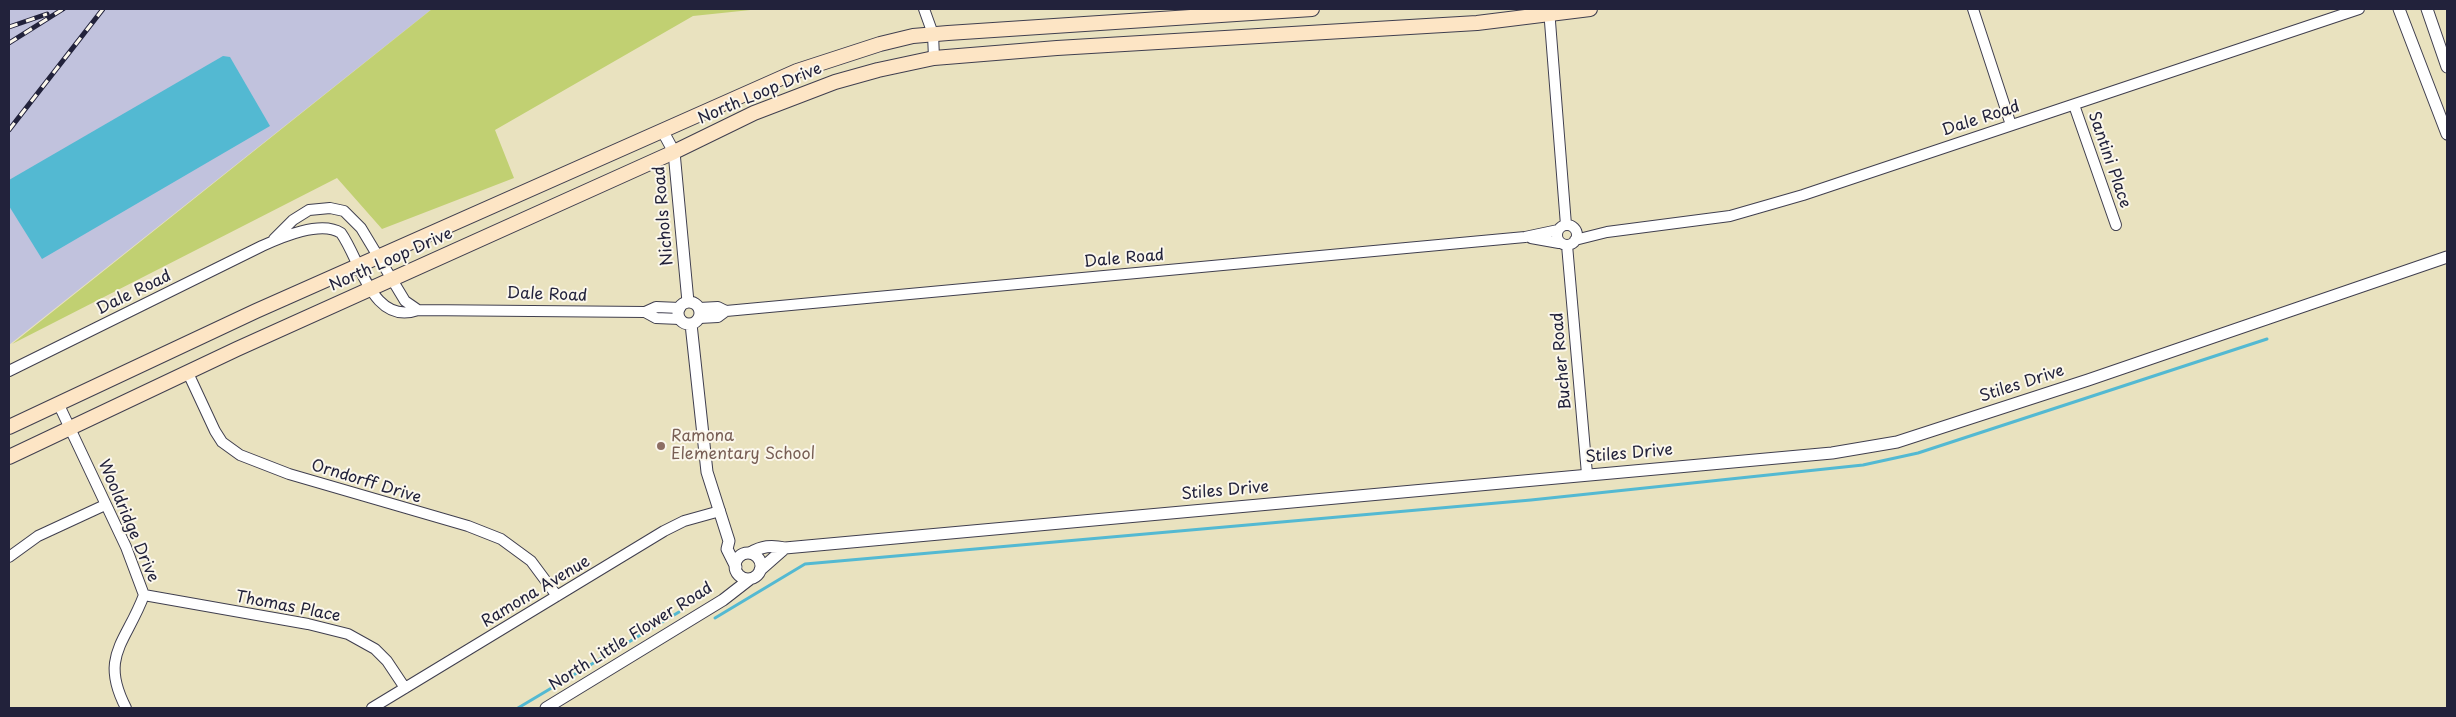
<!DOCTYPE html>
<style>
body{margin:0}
#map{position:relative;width:2456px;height:717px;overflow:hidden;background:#e9e2bf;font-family:"Playpen Sans",sans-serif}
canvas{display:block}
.frame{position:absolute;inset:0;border:10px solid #22223b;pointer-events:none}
</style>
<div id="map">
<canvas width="2456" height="717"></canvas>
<div class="frame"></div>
</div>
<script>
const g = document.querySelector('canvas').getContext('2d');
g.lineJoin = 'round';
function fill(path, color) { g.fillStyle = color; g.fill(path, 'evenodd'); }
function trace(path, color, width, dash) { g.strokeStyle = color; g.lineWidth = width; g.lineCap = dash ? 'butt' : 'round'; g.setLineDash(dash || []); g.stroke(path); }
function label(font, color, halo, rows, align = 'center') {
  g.font = font + ' "Playpen Sans",sans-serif'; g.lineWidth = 4; g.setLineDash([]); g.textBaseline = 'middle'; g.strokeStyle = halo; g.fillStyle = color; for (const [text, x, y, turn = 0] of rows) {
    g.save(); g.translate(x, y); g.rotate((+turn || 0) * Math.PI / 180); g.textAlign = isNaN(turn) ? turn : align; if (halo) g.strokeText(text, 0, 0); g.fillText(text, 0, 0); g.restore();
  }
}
const industrial = new Path2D(`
 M 9,9 L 432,9 L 9,345 Z`);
const green = new Path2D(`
 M 432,9 L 760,9 L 693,16 L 495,130 L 514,178 L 382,229 L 337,178 L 12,344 Z`);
const water = new Path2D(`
 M 223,56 L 230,57 L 270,126 L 42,259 L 9,206 L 9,180 Z`);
const stream = new Path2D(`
 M 715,618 L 805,564 L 1531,500 L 1863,465 L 1918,453 L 2267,339
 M 518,708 L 679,612`);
const minor = new Path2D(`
 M 924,9 L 933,34 L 934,58
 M 1549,9 L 1566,225
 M 1973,9 L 2011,125
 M 2074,105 L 2116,225
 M1557 235a10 10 0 1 1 20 0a10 10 0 1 1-20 0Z
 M 1531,238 L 1559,243
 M 274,239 L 293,220 L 309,210 L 330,208 L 344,211 L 361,228 L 405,301 L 418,310
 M 1575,240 L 1607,232 L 1730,216 L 1803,195 L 2359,9
 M 1567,245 L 1587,474
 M 699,308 L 718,307 L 726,311
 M 645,312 L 656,318 L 680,319
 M 699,318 L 718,317 L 726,311 L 1525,237 L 1558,230
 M 9,371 L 262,246 C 282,237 321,220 341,233 C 361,261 372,326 418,310 L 645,312 L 656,307 L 680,308
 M 188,373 L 215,431 L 222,442 L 240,455 L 289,474 L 468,526 L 501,539 L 531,561 L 557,596
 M 58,403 L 126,547 L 144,595 C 126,643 99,656 126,708
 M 9,557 L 38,536 L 105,505
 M 144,595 L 308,624 L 348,634 L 375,649 L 387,661 L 405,688
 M 372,708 L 664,531 L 684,521 L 720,511`);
const tertiary = new Path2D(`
 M 2399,9 L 2447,134
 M 2427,9 L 2447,67
 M 662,130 L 674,152 L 688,302
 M678 313a11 11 0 1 1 22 0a11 11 0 1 1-22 0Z
 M 691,324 L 707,472 L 729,541 L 727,549 L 736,567
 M 750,553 C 762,546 771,545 785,548 L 1832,453 L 1897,442 L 2088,380 L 2447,257
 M735 566a13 13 0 1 1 26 0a13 13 0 1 1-26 0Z
 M 760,570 L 785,548
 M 546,708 L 723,600 L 750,579`);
const secondary = new Path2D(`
 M 9,427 L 256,311 L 797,71 L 880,44 L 913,36 L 948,33 L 1312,9
 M 9,457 L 237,349 L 674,152 L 754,113 L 835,82 L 878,70 L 934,58 L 1057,48 L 1477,23 L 1590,9`);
const rail = new Path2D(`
 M 9,27 L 47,14
 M 9,43 L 63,9
 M 9,130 L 103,9`);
const markers = [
 [661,446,5,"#8d6e63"]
];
const streetNames = [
 ["North Loop Drive",760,94,-23],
 ["Dale Road",1981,119,-18],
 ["Santini Place",2109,160,71],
 ["Nichols Road",664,216,-95],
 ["Dale Road",1124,259,-5],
 ["North Loop Drive",391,260,-24],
 ["Dale Road",134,293,-26],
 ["Dale Road",547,295,2],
 ["Bucher Road",1562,361,-95],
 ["Stiles Drive",2022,384,-18],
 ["Stiles Drive",1629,454,-5],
 ["Orndorff Drive",366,482,17],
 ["Stiles Drive",1225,491,-5],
 ["Wooldridge Drive",128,521,67],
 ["Ramona Avenue",536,592,-31],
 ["Thomas Place",288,607,11],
 ["North Little Flower Road",631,637,-32]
];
const educationNames = [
 ["Ramona",671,437],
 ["Elementary School",671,455]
];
fill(industrial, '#c1c2dd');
fill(green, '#c1d072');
fill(water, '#53b9d2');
trace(stream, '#53b9d2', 3);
trace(minor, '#403f4f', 12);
trace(tertiary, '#403f4f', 13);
trace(secondary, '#403f4f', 16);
trace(minor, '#fff', 10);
trace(tertiary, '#fff', 11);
trace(secondary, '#fde5c5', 14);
trace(rail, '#22223b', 5);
trace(rail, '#fbf7ec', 3, [9]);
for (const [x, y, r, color] of markers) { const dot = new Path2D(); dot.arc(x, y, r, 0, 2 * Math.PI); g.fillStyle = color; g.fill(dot); trace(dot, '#fbf7ec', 2); }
label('16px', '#22223b', '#fbf7ec', streetNames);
label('16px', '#785e54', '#fbf7ec', educationNames, 'left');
</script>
